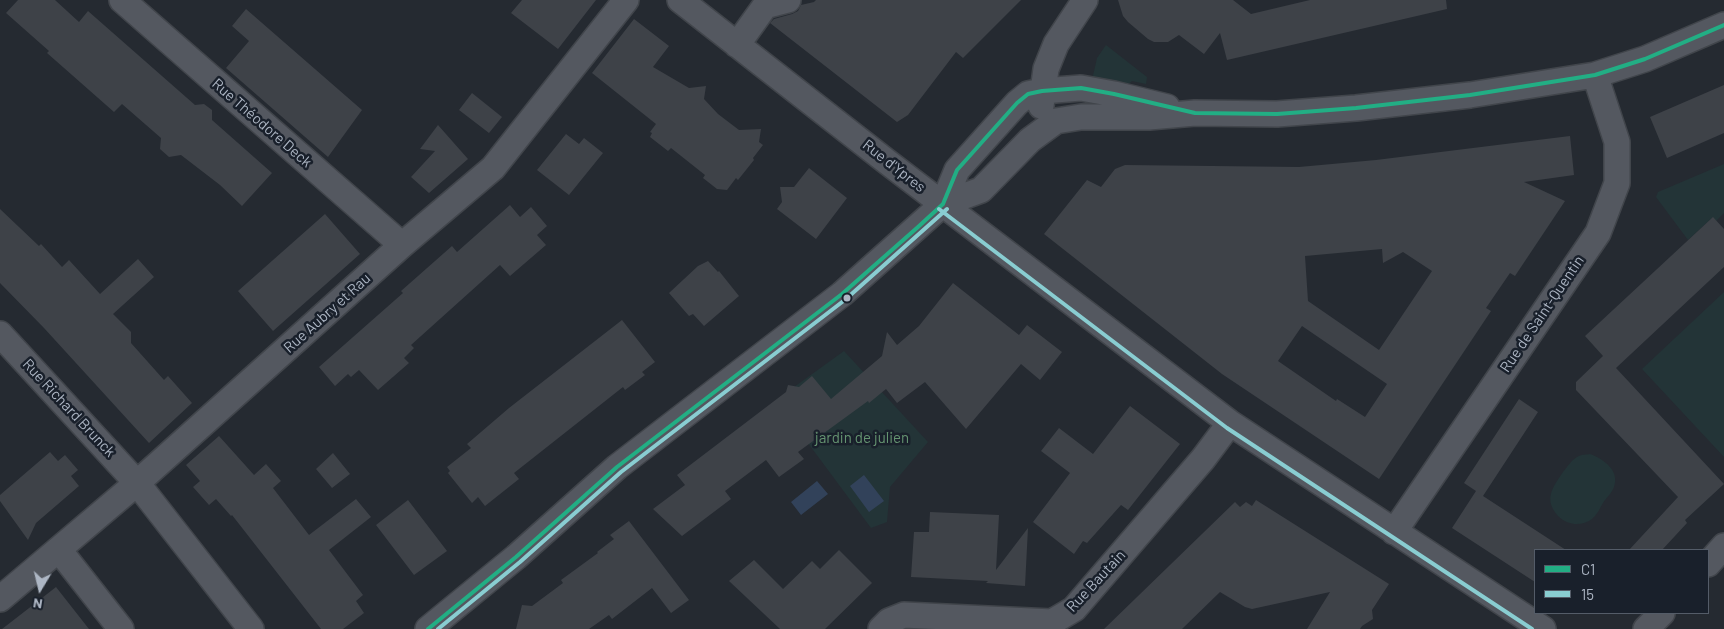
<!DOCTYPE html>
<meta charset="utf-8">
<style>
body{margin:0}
#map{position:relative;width:1724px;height:629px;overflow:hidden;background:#252a31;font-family:Barlow,sans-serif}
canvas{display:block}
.legend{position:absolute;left:1534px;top:549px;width:175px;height:65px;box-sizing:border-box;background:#19202b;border:1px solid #545c68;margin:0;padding:6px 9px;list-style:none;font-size:15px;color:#adb6c4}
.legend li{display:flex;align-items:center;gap:10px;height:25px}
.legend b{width:25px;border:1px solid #545c68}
.north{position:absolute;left:15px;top:564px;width:50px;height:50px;-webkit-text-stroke:4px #19202b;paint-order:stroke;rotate:189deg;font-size:14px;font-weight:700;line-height:20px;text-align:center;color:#adb6c4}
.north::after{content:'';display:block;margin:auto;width:18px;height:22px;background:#adb6c4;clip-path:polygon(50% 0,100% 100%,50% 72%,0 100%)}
</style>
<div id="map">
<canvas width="1724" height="629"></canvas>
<ul class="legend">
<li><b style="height:6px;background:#22ae84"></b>C1</li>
<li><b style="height:6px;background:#89cdd1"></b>15</li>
</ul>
<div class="north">N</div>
</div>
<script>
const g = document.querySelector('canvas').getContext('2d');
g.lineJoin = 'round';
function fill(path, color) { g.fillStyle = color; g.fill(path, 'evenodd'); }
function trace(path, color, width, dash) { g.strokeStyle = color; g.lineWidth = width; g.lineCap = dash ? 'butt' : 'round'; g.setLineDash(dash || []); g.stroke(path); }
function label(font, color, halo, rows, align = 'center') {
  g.font = font + ' Barlow,sans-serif'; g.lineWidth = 5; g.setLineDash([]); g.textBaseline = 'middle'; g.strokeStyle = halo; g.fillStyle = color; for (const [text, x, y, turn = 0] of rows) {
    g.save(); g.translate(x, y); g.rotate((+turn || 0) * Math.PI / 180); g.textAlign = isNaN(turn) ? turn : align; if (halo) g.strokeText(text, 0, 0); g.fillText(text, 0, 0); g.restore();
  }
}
const green = new Path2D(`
 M 1106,45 L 1147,77 L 1146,84 L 1132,81 L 1124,88 L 1092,80 L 1097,58 Z
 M 1724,164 L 1724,213 L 1716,221 L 1712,218 L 1688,240 L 1656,197 L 1658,192 Z
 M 1724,292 L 1724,457 L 1642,369 Z
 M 844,351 L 928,442 L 890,487 L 887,522 L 871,528 L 776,400 Z
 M 1590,454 C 1604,459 1620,471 1614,487 C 1612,493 1606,498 1603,503 C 1600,508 1597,515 1592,519 C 1581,527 1567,525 1558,516 C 1543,499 1553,487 1563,472 C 1568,466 1572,459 1579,456 C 1582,454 1587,455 1590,454 Z`);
const water = new Path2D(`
 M 864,475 L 884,501 L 869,512 L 850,486 Z
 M 817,481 L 828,494 L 801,515 L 791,502 Z`);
const building = new Path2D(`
 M 18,0 L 55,0 L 79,22 L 88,11 L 195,105 L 204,104 L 212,110 L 212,120 L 272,173 L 242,206 L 220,185 L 181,155 L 169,157 L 160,149 L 161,138 L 122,104 L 114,112 L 47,53 L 49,51 L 6,13 Z
 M 522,0 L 596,0 L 558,49 L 511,13 Z
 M 816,0 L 1021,0 L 963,58 L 956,52 L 908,115 L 897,122 L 770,23 L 774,19 L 792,14 L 798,11 L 801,5 L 814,2 Z
 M 1118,0 L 1233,0 L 1251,14 L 1310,0 L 1446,0 L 1447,9 L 1227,60 L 1220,33 L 1204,54 L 1179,35 L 1168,42 L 1154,42 L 1148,39 L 1128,22 L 1123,16 Z
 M 246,9 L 362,110 L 328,157 L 226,68 L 249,41 L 232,26 Z
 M 634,19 L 669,46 L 653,67 L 689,88 L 706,86 L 704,99 L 718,114 L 739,130 L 761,129 L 759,142 L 763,145 L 753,158 L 754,160 L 738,180 L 736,178 L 727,190 L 717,189 L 703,178 L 705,175 L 671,148 L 668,151 L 650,137 L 652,133 L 650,132 L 656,124 L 592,73 Z
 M 1724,85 L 1724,133 L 1667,158 L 1650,117 Z
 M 472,93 L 502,117 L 489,133 L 459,110 Z
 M 438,125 L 468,159 L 429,193 L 411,177 L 435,151 L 420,149 Z
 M 566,134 L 579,144 L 584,138 L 603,153 L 569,195 L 537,170 Z
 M 1570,136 L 1574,175 L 1524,182 L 1565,201 L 1515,276 L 1510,273 L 1486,308 L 1491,311 L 1379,479 L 1222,374 L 1044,234 L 1087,180 L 1101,187 L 1115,169 L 1125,165 L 1299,167 L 1376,160 ZM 1382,249 L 1383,263 L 1403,252 L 1432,271 L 1379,350 L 1308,301 L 1305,256 ZM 1302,326 L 1387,384 L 1365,417 L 1337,399 L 1336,401 L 1278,361 Z
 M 809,168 L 847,198 L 816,239 L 777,209 L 782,202 L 780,187 L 794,187 Z
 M 510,205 L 520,217 L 531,207 L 547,226 L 537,235 L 546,245 L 510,276 L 500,265 L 411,345 L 414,348 L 404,358 L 409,363 L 378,390 L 359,370 L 351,377 L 348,374 L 335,386 L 319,367 L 403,293 L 401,291 L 452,246 L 457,252 Z
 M 0,209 L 39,246 L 41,244 L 62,267 L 69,260 L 100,294 L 138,259 L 154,277 L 113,314 L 131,332 L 131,343 L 164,380 L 168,376 L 192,403 L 149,443 L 44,328 L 0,283 Z
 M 325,214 L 360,254 L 273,331 L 238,291 Z
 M 1713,217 L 1724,229 L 1724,267 L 1616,368 L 1724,484 L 1685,520 L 1687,523 L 1662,550 L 1629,550 L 1678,497 L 1576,390 L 1576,382 L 1603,356 L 1585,336 Z
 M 708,261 L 718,272 L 719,271 L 739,296 L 704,326 L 693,314 L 689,316 L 669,293 L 698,266 Z
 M 953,283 L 1019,335 L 1027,325 L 1062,352 L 1040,380 L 1021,364 L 966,429 L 925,382 L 897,403 L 886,389 L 869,403 L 868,401 L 798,452 L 804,459 L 779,477 L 766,460 L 725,491 L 731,499 L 682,536 L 653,509 L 685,485 L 677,475 L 786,392 L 788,385 L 799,387 L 812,376 L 831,399 L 882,356 L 887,332 L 897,345 L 919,326 Z
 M 622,320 L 655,362 L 642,372 L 645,375 L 625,390 L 623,387 L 514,473 L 519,479 L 485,506 L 478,497 L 472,503 L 448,473 L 450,471 L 447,467 L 471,448 L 467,444 L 509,408 Z
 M 1519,399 L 1538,412 L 1483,496 L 1566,550 L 1535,550 L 1535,582 L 1452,528 L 1476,491 L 1464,483 Z
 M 1130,406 L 1180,444 L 1128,510 L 1121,505 L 1087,543 L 1083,541 L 1074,554 L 1033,522 L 1070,473 L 1041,451 L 1059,428 L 1093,454 Z
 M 219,436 L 254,475 L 266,464 L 281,481 L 273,488 L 309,535 L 356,499 L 371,517 L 329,550 L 363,595 L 356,601 L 364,613 L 343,629 L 321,629 L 232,515 L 231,516 L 216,499 L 209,505 L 193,487 L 200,481 L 186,465 Z
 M 50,452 L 58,461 L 65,455 L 78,470 L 71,476 L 79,486 L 36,523 L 28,540 L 0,501 L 0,495 Z
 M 333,453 L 350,474 L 332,488 L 316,469 Z
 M 408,500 L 447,551 L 414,575 L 376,525 Z
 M 1256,500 L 1389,584 L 1372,610 L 1373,619 L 1362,626 L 1360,629 L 1307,629 L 1330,592 L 1252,609 L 1245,607 L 1220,592 L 1182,629 L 1104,629 L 1235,502 L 1240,507 L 1246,502 L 1252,506 Z
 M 930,512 L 999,515 L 996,570 L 1028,528 L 1025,586 L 986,583 L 988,581 L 911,577 L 914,532 L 929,532 Z
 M 629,521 L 689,600 L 671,613 L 652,588 L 612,619 L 609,615 L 589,629 L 516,629 L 522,605 L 532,606 L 563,583 L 561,580 L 598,553 L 597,552 L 614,539 L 610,535 Z
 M 839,550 L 872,583 L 825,629 L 780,629 L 729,581 L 754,560 L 783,589 L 812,561 L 820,569 Z
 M 56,587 L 89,629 L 2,629 L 33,605 Z`);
const minor = new Path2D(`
 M 122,0 L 402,245
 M 680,0 L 886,161 L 1230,423 L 1543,629
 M 737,45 L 765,6 L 788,0
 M 1041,106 L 1046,69 L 1056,44 L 1085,0
 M 943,204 L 957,170 L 1017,103 L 1028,94 L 1042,91 L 1081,88 L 1114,94 L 1167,107
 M 0,334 L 137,483 L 251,629
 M 1394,532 L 1598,233 L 1617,183 L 1617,142 L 1595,75
 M 59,550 L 121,629
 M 1708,564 L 1724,546
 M 0,599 L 137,483 L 402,245 L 493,168 L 626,0
 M 428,629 L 516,557 L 617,467 L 842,294 L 943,204 L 981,190 L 1030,140 L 1056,121 L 1081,117 L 1149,117 L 1195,113 L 1277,114 L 1356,108 L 1470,95 L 1595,75 L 1645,59 L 1724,25
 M 881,629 L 889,621 L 904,615 L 1052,622 L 1074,609 L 1203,459 L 1230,423
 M 1646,629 L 1662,613`);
const bus1 = new Path2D(`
 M 428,629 L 516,557 L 617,467 L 842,294 L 918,227 L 943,204 L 957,170 L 1017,103 L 1028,94 L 1042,91 L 1081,88 L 1114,94 L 1195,113 L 1277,114 L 1356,108 L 1470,95 L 1595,75 L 1645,59 L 1724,25`);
const bus2 = new Path2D(`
 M 939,209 L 1227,428 L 1532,629
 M 438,629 L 520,562 L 621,472 L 846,299 L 947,209`);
const markers = [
 [847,298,4.5,"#adb6c4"]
];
const streetNames = [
 ["Rue Théodore Deck",262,123,41],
 ["Rue d'Ypres",894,166,38],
 ["Rue Aubry et Rau",327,313,-42],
 ["Rue de Saint-Quentin",1542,314,-56],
 ["Rue Richard Brunck",69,408,47],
 ["Rue Bautain",1096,581,-47]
];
const parkNames = [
 ["jardin de julien",862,438]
];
fill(green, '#233437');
fill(water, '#32425a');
fill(building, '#3e4248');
trace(minor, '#41454b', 28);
trace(minor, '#545860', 25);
trace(bus1, '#22ae84', 4);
trace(bus2, '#89cdd1', 4);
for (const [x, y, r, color] of markers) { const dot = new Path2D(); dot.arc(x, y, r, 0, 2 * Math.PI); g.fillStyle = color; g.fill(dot); trace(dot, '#19202b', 2); }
label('15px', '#adb6c4', '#19202b', streetNames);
label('15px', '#659471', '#19202b', parkNames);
</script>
